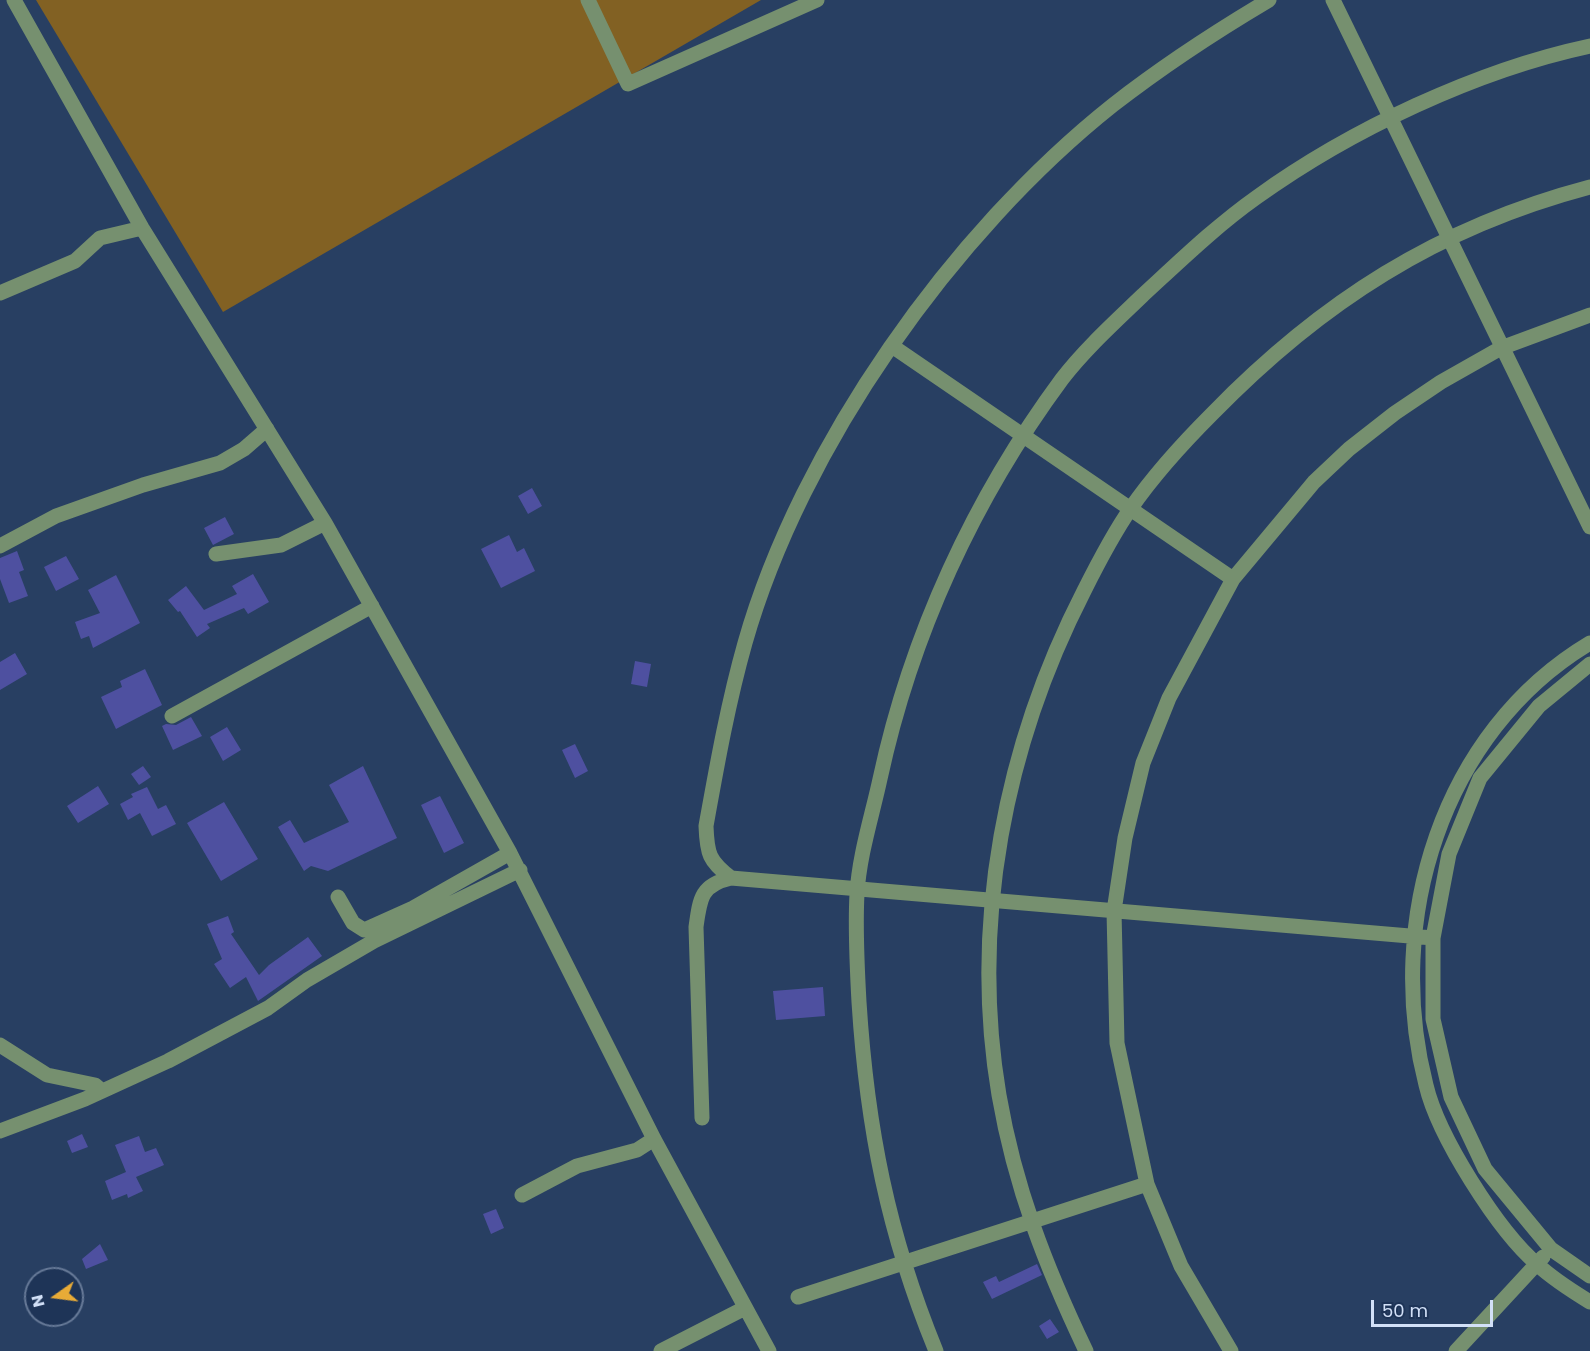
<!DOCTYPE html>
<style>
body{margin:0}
#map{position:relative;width:1590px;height:1351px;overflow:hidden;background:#283f62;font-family:Poppins,sans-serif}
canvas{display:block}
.north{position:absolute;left:24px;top:1267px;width:60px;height:60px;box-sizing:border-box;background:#1e3457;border:2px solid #667997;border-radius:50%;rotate:256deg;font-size:16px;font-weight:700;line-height:24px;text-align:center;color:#d2e0f7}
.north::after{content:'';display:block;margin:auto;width:21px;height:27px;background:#e8ab37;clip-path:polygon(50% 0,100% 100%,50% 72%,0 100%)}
.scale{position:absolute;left:1371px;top:1300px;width:122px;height:27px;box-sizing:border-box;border:3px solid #d2e0f7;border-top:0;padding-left:8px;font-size:18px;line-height:21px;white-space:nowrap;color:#d2e0f7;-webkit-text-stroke:4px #1e3457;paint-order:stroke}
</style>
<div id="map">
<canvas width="1590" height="1351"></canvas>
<div class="north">N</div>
<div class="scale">50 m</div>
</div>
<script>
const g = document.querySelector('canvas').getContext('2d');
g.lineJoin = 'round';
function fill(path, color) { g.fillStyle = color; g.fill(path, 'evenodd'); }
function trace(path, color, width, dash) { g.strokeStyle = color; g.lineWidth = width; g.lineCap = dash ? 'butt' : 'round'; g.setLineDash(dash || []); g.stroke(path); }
const green = new Path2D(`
 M 36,0 L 761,0 L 223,312 Z`);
const building = new Path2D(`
 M 532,488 L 542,506 L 528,514 L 518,496 Z
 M 225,517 L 234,534 L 213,545 L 204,528 Z
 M 509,535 L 517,552 L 524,548 L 535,571 L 501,588 L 481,549 Z
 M 17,551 L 24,570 L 19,572 L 28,596 L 9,603 L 0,579 L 0,558 Z
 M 66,556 L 79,579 L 56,591 L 44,567 Z
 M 253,574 L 269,602 L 248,614 L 244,608 L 207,624 L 210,628 L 197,637 L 180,611 L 178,612 L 168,600 L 186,586 L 204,610 L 237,594 L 232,586 Z
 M 116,575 L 140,623 L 93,648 L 89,636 L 81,639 L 75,622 L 100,613 L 88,590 Z
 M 15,653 L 27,674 L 0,690 L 0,662 Z
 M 635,661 L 651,664 L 647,687 L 631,684 Z
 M 145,669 L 162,705 L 116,729 L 101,697 L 122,687 L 120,681 Z
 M 191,717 L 202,736 L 173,750 L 162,726 L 166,724 L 176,725 Z
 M 227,727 L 241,750 L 223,761 L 210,737 Z
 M 575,744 L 588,771 L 575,778 L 562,750 Z
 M 143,766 L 151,777 L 139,785 L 131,774 Z
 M 363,766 L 397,838 L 328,871 L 311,866 L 304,871 L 278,827 L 290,820 L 304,843 L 349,822 L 329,785 Z
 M 98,786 L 109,804 L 78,823 L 67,806 Z
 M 147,787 L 158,809 L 166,805 L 176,824 L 152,836 L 140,813 L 128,820 L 120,804 L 133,797 L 131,794 Z
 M 440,796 L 464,843 L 444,853 L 421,805 Z
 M 224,802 L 258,859 L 221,881 L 187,823 Z
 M 228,916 L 234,932 L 231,934 L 259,975 L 269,965 L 308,937 L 322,956 L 258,1001 L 246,977 L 230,988 L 214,964 L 222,959 L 207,924 Z
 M 823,987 L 825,1016 L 776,1020 L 773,991 Z
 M 82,1134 L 88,1147 L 72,1153 L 67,1141 Z
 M 139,1136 L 145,1152 L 156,1148 L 164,1165 L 136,1177 L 143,1191 L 128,1198 L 127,1194 L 112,1200 L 105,1181 L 126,1172 L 115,1145 Z
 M 496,1209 L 504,1228 L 491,1234 L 483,1214 Z
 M 100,1244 L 108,1260 L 86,1269 L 82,1259 Z
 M 1037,1264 L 1042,1275 L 992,1299 L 983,1282 L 996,1276 L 999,1282 Z
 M 1050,1319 L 1059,1332 L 1047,1339 L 1039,1326 Z`);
const minor = new Path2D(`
 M 14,0 L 142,228 L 325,523 L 510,853 L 654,1139 L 769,1351
 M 588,0 L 628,84 L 817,0
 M 1333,0 L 1590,527
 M 0,293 L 75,261 L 100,238 L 142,228
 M 892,346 L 1233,579
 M 0,546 L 56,516 L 143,485 L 220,463 L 244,449 L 267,429
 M 216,554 L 281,545 L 325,523
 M 1590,643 C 1441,732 1384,922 1426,1085 C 1438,1136 1498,1231 1538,1265 C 1553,1279 1572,1291 1590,1302
 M 1590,664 L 1539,706 L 1480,778 L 1449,854 L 1433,938 L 1433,1019 L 1451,1097 L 1485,1169 L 1551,1249 L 1590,1276
 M 172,716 L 372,606
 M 731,878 C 709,861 707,854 706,826 C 717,765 728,703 745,643 C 801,446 953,232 1113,105 C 1163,66 1215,32 1269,0
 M 338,897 L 353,923 L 364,930 L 413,908 L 510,853
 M 0,1045 L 47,1075 L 95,1085 L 102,1091
 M 702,1118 L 696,927 C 700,898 701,885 731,878 L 1433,938
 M 0,1131 L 85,1099 L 168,1061 L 268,1008 L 307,980 L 374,941 L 520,870
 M 522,1195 L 577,1166 L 637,1150 L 654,1139
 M 798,1297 L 1147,1184
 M 661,1351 L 745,1308
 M 936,1351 C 888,1234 867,1128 859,1002 C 857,966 855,930 857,894 C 859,856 872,816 880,779 C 911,635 974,498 1062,379 C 1085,349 1116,321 1143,295 C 1180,261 1216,226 1257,197 C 1350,130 1477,70 1590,46
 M 1086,1351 C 1046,1267 1015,1188 999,1095 C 970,923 1005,745 1084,591 C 1098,563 1113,534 1131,508 C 1154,475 1183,443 1212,414 C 1321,302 1438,227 1590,187
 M 1231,1351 L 1181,1266 L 1147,1184 L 1117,1043 L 1114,911 L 1125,838 L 1143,763 L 1169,698 L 1233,579 L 1314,482 L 1349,449 L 1395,413 L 1441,382 L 1501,348 L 1590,315
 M 1456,1351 L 1543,1257`);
fill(green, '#826123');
fill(building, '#4e50a0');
trace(minor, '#76906f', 15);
</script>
